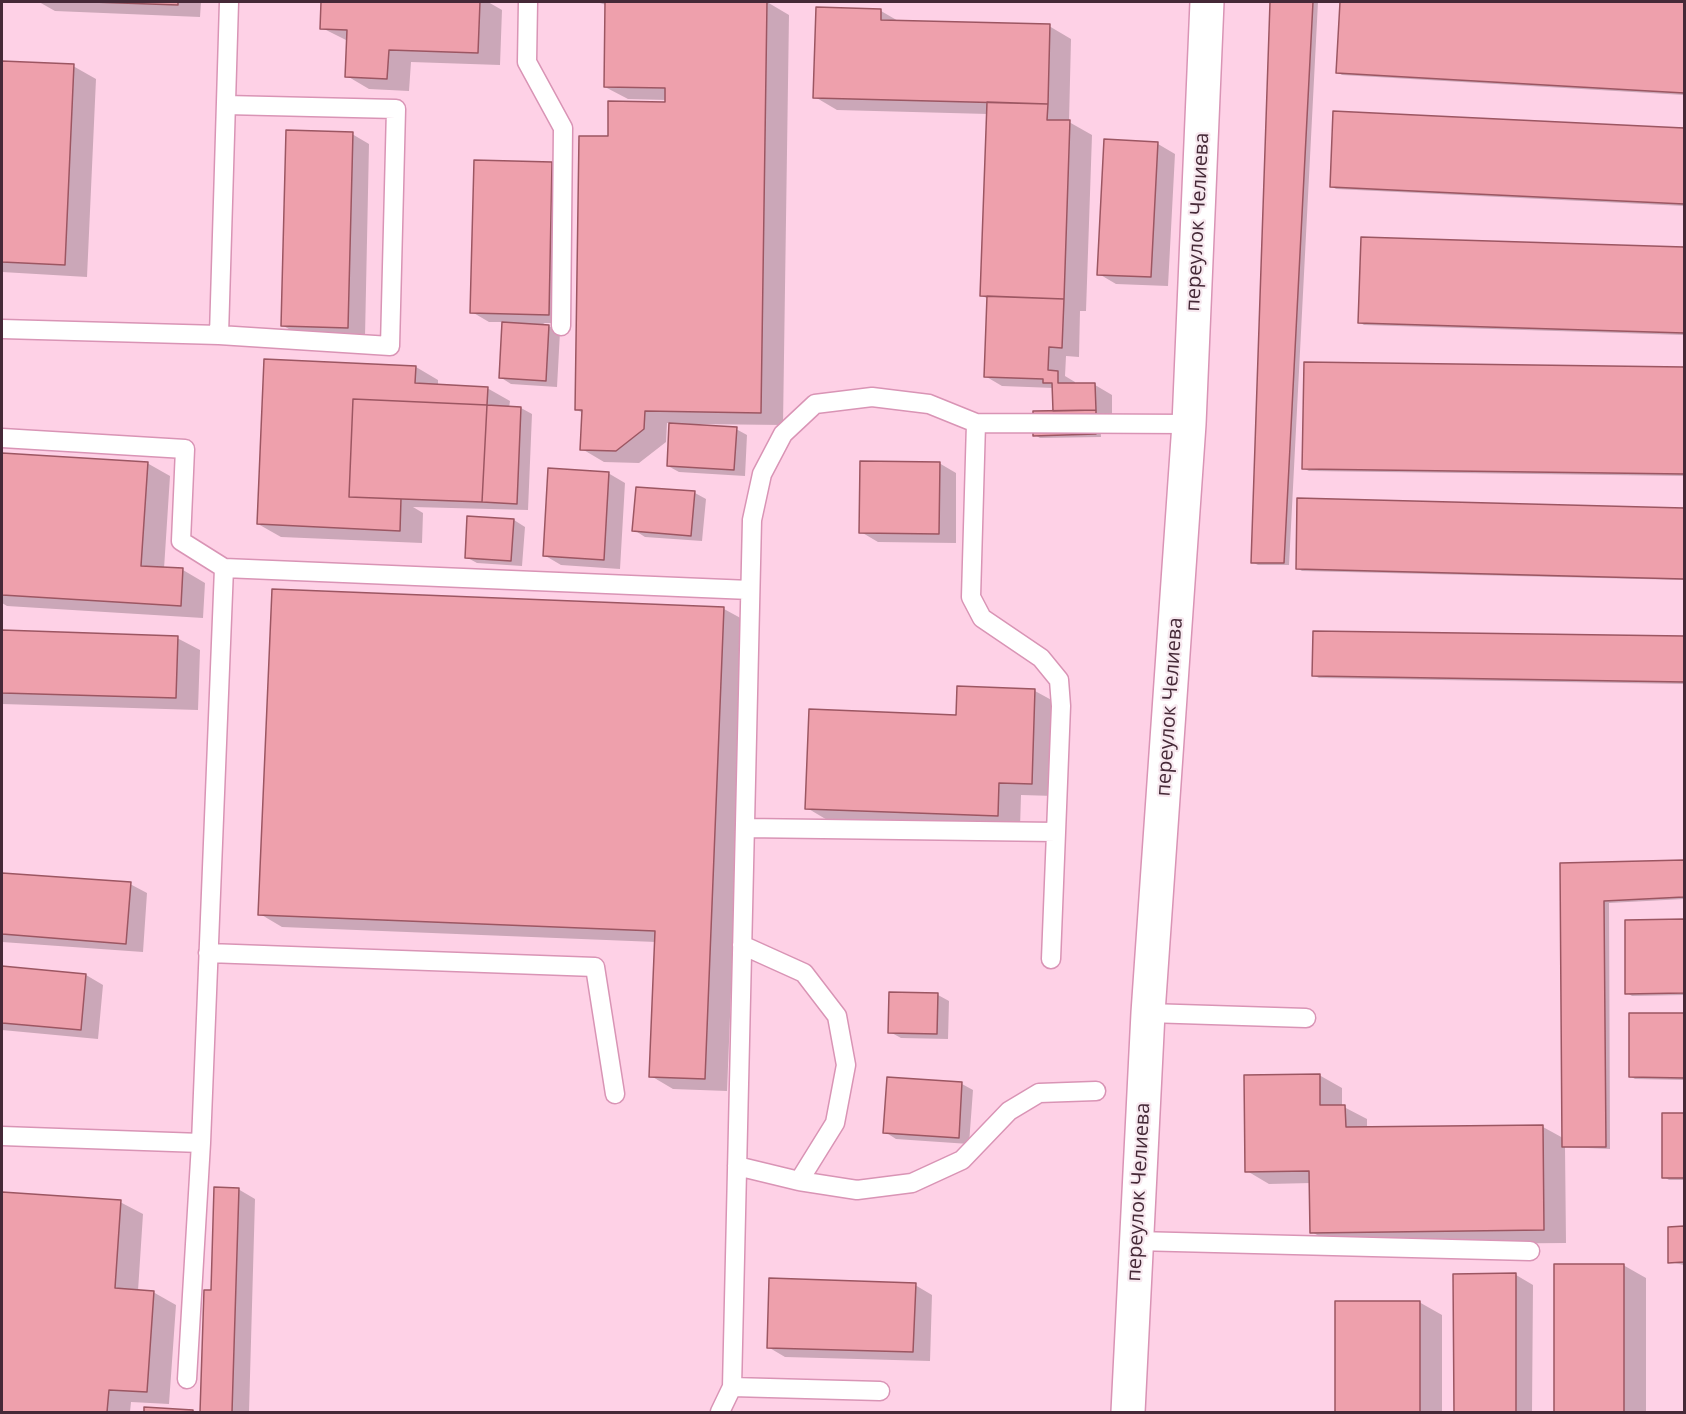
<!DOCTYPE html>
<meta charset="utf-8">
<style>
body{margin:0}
#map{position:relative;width:1686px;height:1414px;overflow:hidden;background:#fed1e6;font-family:"Open Sans",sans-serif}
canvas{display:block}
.frame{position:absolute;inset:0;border:3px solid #452937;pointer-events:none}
</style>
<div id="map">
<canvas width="1686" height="1414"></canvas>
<div class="frame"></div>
</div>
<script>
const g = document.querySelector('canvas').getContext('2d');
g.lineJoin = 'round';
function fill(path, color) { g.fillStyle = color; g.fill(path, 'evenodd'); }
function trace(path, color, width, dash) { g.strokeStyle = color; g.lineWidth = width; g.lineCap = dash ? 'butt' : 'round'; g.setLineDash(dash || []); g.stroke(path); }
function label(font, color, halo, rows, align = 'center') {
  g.font = font + ' "Open Sans",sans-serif'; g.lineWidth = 4.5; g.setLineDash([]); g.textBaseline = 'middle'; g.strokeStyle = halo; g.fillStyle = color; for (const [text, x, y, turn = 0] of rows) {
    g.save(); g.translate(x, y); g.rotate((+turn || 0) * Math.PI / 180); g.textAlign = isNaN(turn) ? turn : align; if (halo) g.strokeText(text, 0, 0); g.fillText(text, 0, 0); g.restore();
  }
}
const shadow = new Path2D(`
 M 39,2 L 201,2 L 200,17 L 55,11 Z
 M 323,2 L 488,2 L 502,10 L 500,65 L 411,62 L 409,91 L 369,89 L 347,76 L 348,41 L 322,28 Z
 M 597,2 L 767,2 L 789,15 L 783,425 L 693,424 L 693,426 L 736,429 L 747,435 L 745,476 L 679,472 L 668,466 L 671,423 L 667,423 L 666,442 L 639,463 L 604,462 L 582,449 L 583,413 L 577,410 L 610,138 L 667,103 L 667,100 L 628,99 L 605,87 L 606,5 Z
 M 1272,2 L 1318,2 L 1289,565 L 1258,565 L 1252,562 Z
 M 1341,2 L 1643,2 L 1684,4 L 1684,95 L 1342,75 L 1337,72 Z
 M 881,11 L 900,22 L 1049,26 L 1071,39 L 1069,122 L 1092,135 L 1086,311 L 1080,311 L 1079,357 L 1066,356 L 1065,376 L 1075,382 L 1075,385 L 1095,385 L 1112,395 L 1112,419 L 1100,419 L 1101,437 L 1040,438 L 1035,435 L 1058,412 L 1054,388 L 1002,386 L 985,376 L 988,299 L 981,295 L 988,114 L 837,110 L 815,97 Z
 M 2,63 L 73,66 L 96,79 L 87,277 L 2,272 Z
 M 1335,112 L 1684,129 L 1684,206 L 1336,189 L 1331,186 Z
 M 352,134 L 369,144 L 365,337 L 299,335 L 282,325 Z
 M 1158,144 L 1175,154 L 1168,286 L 1116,284 L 1099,274 Z
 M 552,163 L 569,173 L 565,323 L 543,323 L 560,332 L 557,387 L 511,384 L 500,377 L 503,322 L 489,322 L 472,312 Z
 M 1362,238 L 1684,249 L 1684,335 L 1364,325 L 1359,322 Z
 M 1305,363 L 1684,369 L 1684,476 L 1309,471 L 1303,468 Z
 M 416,367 L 438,380 L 438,386 L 487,388 L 510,401 L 509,408 L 521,408 L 532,414 L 528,510 L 413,507 L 423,513 L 422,543 L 281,537 L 258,524 Z
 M 2,454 L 147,463 L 170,476 L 164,569 L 183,570 L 205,583 L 203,618 L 7,606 L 2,603 Z
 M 939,463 L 956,473 L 956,543 L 878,542 L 861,532 Z
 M 608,473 L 625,483 L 620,569 L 561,565 L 544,555 Z
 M 695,493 L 706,499 L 702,541 L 645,537 L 634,530 Z
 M 1299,500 L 1684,509 L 1684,580 L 1302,571 L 1297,568 Z
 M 514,520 L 525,527 L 522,566 L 477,563 L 466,557 Z
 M 273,591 L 724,609 L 746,621 L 727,1091 L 673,1089 L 651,1076 L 656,942 L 282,927 L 260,914 Z
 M 2,632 L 177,638 L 200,650 L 198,710 L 2,704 Z
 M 1314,632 L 1684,638 L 1684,684 L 1319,678 L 1313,675 Z
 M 1035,691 L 1057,703 L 1054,796 L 1021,795 L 1020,828 L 829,821 L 807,808 L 957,716 Z
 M 1684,862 L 1684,899 L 1609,903 L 1610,1149 L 1565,1147 L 1566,1243 L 1334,1245 L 1312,1232 L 1311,1183 L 1269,1184 L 1247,1171 L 1319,1075 L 1342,1088 L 1342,1106 L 1367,1119 L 1367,1128 L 1543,1127 L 1563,1138 L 1562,864 Z
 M 2,875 L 130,884 L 147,893 L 143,952 L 2,942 Z
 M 1684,921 L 1684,995 L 1632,996 L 1627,993 L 1626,922 Z
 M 2,967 L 86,975 L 103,985 L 98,1039 L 2,1030 Z
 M 938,995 L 949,1001 L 948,1039 L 901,1038 L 890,1032 Z
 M 1631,1015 L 1684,1015 L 1684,1080 L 1635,1079 L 1630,1076 Z
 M 962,1084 L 973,1090 L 969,1144 L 896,1139 L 885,1132 Z
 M 1664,1114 L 1684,1114 L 1684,1180 L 1669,1180 L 1664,1177 Z
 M 238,1189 L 255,1199 L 249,1412 L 203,1412 L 205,1292 L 213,1292 Z
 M 2,1194 L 120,1202 L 143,1214 L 138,1291 L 153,1292 L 176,1305 L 169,1404 L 131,1402 L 130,1412 L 2,1412 Z
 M 1670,1228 L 1684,1228 L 1684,1265 L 1670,1262 Z
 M 1555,1265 L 1623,1265 L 1646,1278 L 1646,1412 L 1556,1412 Z
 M 1455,1275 L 1516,1275 L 1533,1285 L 1532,1412 L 1455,1412 Z
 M 915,1285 L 932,1295 L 930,1361 L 785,1357 L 768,1347 Z
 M 1336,1302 L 1419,1302 L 1442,1315 L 1442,1412 L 1337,1412 Z
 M 145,1408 L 193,1412 L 194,1412 L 145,1412 Z`);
const building = new Path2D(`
 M 92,2 L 178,2 L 178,5 Z
 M 321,2 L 480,2 L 478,53 L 389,50 L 387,79 L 345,77 L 347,30 L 320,29 Z
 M 605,2 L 767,2 L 761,413 L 645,411 L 644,429 L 616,451 L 580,450 L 582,410 L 575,410 L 579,136 L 608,136 L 608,101 L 665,102 L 665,88 L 604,87 Z
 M 1270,2 L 1313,2 L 1284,563 L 1251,563 Z
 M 1340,2 L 1684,2 L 1684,93 L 1336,73 Z
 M 816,7 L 881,9 L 881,20 L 1050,24 L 1048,104 L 813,98 Z
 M 2,61 L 74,64 L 65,265 L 2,262 Z
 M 987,102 L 1048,104 L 1047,120 L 1070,120 L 1064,299 L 980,296 Z
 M 1333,111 L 1684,128 L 1684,204 L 1330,187 Z
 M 286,130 L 353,132 L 348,328 L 281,326 Z
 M 1104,139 L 1158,142 L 1151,277 L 1097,275 Z
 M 474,160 L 552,162 L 549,315 L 470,313 Z
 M 1361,237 L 1684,247 L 1684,333 L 1358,323 Z
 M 987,296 L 1064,299 L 1062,348 L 1049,347 L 1048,370 L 1058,371 L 1058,383 L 1095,383 L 1096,410 L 1053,411 L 1052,383 L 1043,383 L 1043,379 L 984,377 Z
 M 502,322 L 549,325 L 546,381 L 499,378 Z
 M 264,359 L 416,366 L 415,383 L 488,387 L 487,405 L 353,399 L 349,497 L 401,499 L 400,531 L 257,524 Z
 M 1304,362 L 1684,367 L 1684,474 L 1302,469 Z
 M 353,399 L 487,405 L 482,502 L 349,497 Z
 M 487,405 L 521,407 L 517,504 L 482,502 Z
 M 1096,410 L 1096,434 L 1033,436 L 1033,411 Z
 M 669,423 L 737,427 L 734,470 L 667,466 Z
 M 2,453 L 148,462 L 141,566 L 183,568 L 181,606 L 2,595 Z
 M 860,461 L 940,462 L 939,534 L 859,533 Z
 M 548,468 L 609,472 L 604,560 L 543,556 Z
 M 636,487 L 695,491 L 691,536 L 632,531 Z
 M 1297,498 L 1684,508 L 1684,579 L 1296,569 Z
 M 467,516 L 514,519 L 511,561 L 465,558 Z
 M 272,589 L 724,607 L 705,1079 L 649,1077 L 655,931 L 258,915 Z
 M 2,630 L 178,636 L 176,698 L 2,693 Z
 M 1313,631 L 1684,636 L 1684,682 L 1312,676 Z
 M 957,686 L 1035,689 L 1032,784 L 999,783 L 998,816 L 805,809 L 809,709 L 956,715 Z
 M 1684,860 L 1684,897 L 1604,901 L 1606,1147 L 1562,1147 L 1560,863 Z
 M 2,873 L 131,882 L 126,944 L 2,934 Z
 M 1684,919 L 1684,993 L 1625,994 L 1625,920 Z
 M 2,966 L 86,974 L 81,1030 L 2,1023 Z
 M 889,992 L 938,993 L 937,1034 L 888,1033 Z
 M 1629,1013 L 1684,1013 L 1684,1078 L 1629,1077 Z
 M 1320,1074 L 1320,1105 L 1345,1105 L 1346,1127 L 1543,1125 L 1544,1230 L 1310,1233 L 1309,1171 L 1245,1172 L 1244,1075 Z
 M 887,1077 L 962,1082 L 959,1138 L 883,1133 Z
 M 1662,1113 L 1684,1113 L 1684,1178 L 1662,1178 Z
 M 214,1187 L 239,1188 L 232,1412 L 200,1412 L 204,1290 L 211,1290 Z
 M 2,1192 L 121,1200 L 115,1288 L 154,1291 L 147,1392 L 109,1390 L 107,1412 L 2,1412 Z
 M 1684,1226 L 1684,1262 L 1668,1263 L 1668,1227 Z
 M 1554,1264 L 1624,1264 L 1624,1412 L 1554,1412 Z
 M 1516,1273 L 1516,1412 L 1454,1412 L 1453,1274 Z
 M 769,1278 L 916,1283 L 913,1352 L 767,1348 Z
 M 1335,1301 L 1420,1301 L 1420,1412 L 1335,1412 Z
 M 144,1407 L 193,1410 L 193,1412 L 144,1412 Z`);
const service = new Path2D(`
 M 528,2 L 527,62 L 563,128 L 561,326
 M 2,329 L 219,335 L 390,346 L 396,109 L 226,105
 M 219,335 L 229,2
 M 976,423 L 971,597 L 982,618 L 1041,658 L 1059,680 L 1061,706 L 1051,959
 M 2,438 L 185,449 L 181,541 L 224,568
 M 745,828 L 1056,832
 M 742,945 L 804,973 L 837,1016 L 846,1065 L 835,1123 L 799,1181
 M 208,953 L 595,967 L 615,1094
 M 1148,1013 L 1306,1018
 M 2,1136 L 201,1143
 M 737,1166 L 799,1181 L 857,1190 L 912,1183 L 962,1160 L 1009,1111 L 1039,1093 L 1096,1091
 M 1136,1241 L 1530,1251
 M 187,1379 L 201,1143 L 224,568 L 750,590
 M 732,1387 L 880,1391
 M 720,1412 L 732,1387 L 752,520 L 762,474 L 783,434 L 815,404 L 872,397 L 929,404 L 976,423 L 1189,424`);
const minor = new Path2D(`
 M 1128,1412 L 1148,1013 L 1189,424 L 1207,2`);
const streetNames = [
 ["переулок Челиева",1198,222,-87],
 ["переулок Челиева",1170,707,-86],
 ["переулок Челиева",1139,1192,-87]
];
fill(shadow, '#0003');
fill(building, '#eea0ac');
trace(building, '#9c5662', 1.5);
trace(service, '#d994b5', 21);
trace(minor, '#d994b5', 36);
trace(service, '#fff', 18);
trace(minor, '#fff', 33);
label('20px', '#452937', '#f7e8ef', streetNames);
</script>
